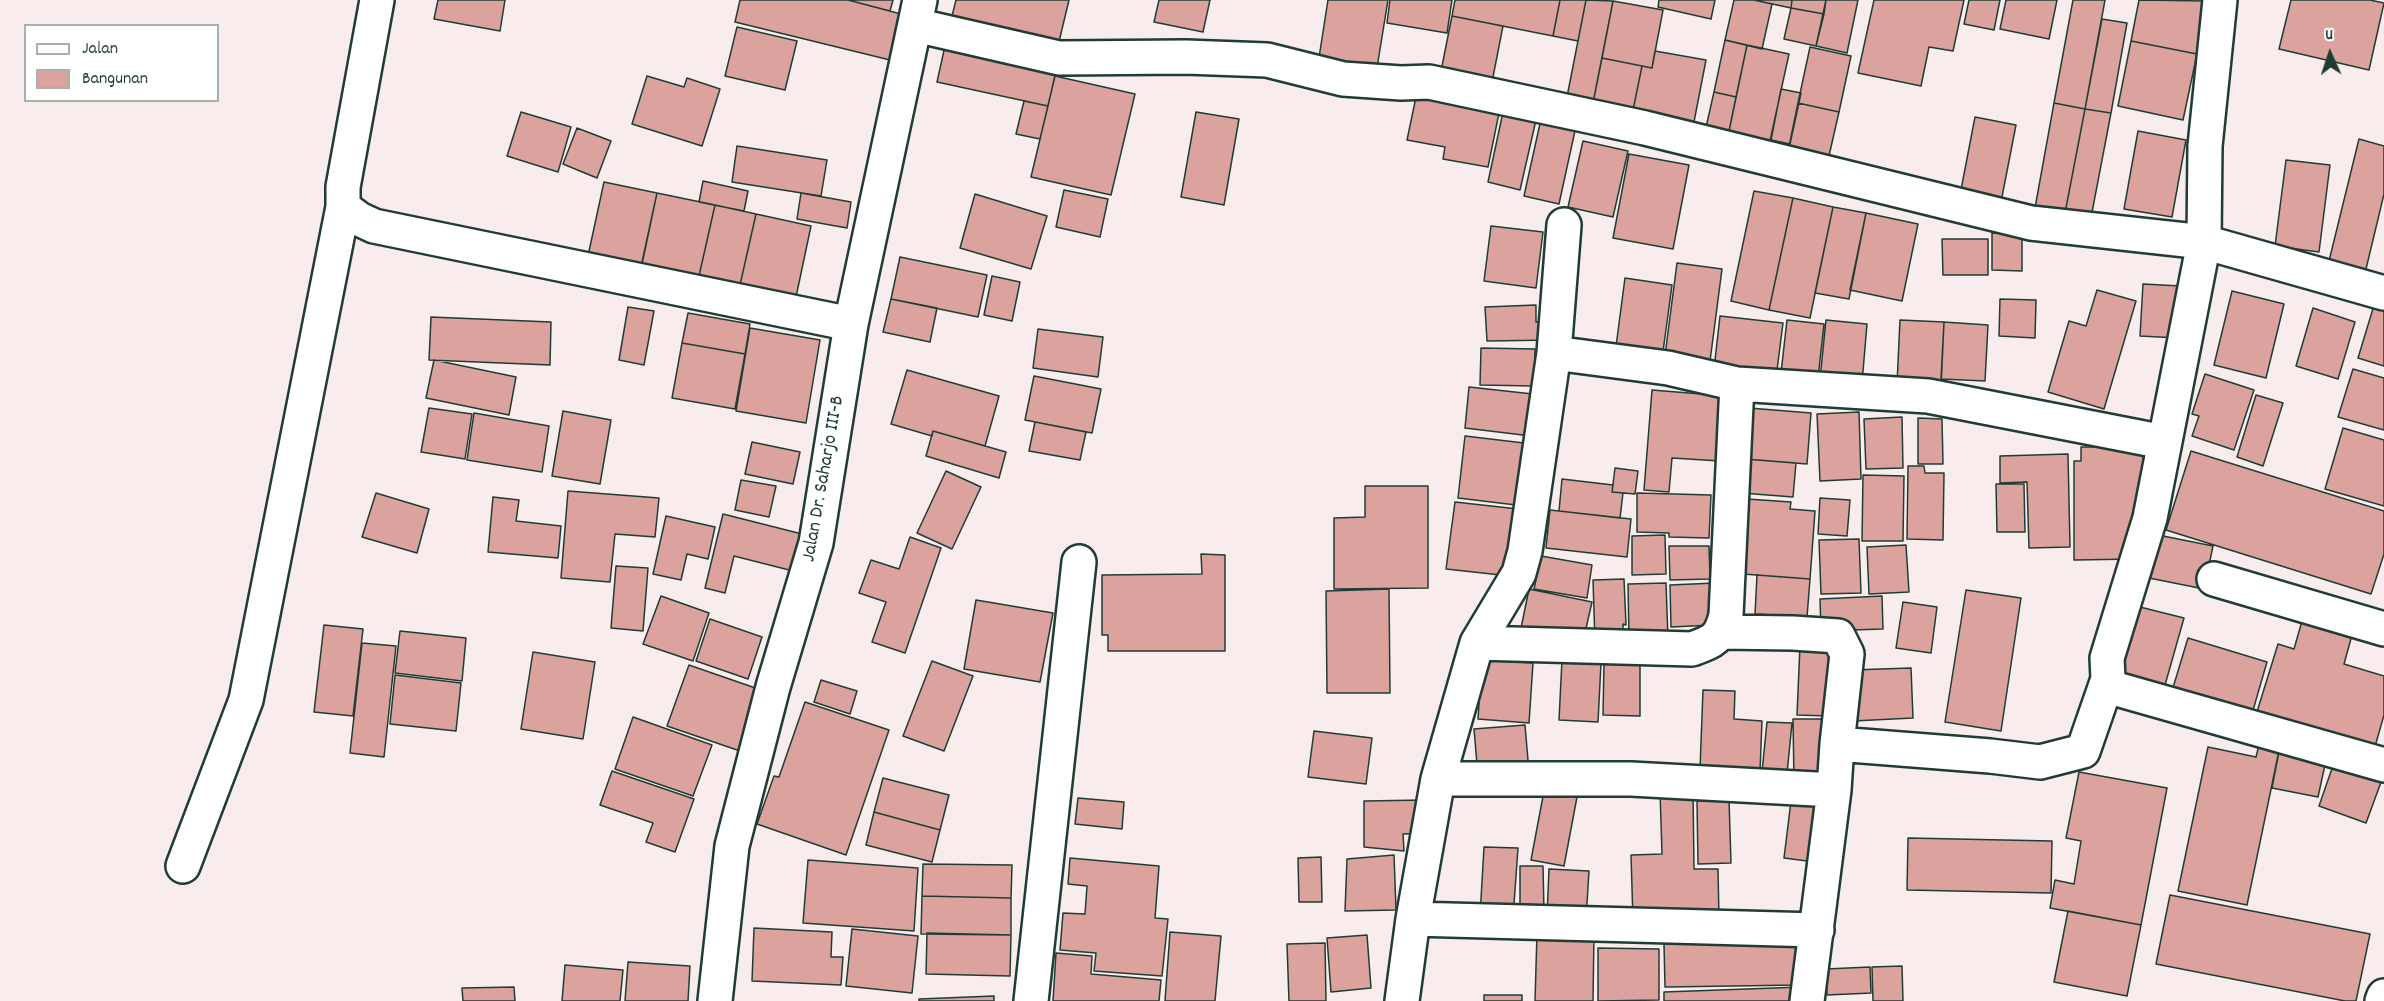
<!DOCTYPE html>
<style>
body{margin:0}
#map{position:relative;width:2384px;height:1001px;overflow:hidden;background:#f8ecec;font-family:Dekko,sans-serif}
canvas{display:block}
.legend{position:absolute;left:24px;top:24px;width:195px;height:78px;box-sizing:border-box;background:#fff;border:2px solid #a5b1ae;margin:0;padding:8px 10px;list-style:none;font-size:18px;color:#1f3d34}
.legend li{display:flex;align-items:center;gap:12px;height:30px}
.legend b{width:30px;border:2px solid #a5b1ae}
.north{position:absolute;left:2300px;top:24px;width:60px;height:60px;-webkit-text-stroke:4px #fff;paint-order:stroke;rotate:357deg;font-size:16px;font-weight:700;line-height:24px;text-align:center;color:#1f3d34}
.north::after{content:'';display:block;margin:auto;width:21px;height:27px;background:#1f3d34;clip-path:polygon(50% 0,100% 100%,50% 72%,0 100%)}
</style>
<div id="map">
<canvas width="2384" height="1001"></canvas>
<ul class="legend">
<li><b style="height:8px;background:#fff"></b>Jalan</li>
<li><b style="height:16px;background:#dca29e"></b>Bangunan</li>
</ul>
<div class="north">U</div>
</div>
<script>
const g = document.querySelector('canvas').getContext('2d');
g.lineJoin = 'round';
function fill(path, color) { g.fillStyle = color; g.fill(path, 'evenodd'); }
function trace(path, color, width, dash) { g.strokeStyle = color; g.lineWidth = width; g.lineCap = dash ? 'butt' : 'round'; g.setLineDash(dash || []); g.stroke(path); }
function label(font, color, halo, rows, align = 'center') {
  g.font = font + ' Dekko,sans-serif'; g.lineWidth = 4.5; g.setLineDash([]); g.textBaseline = 'middle'; g.strokeStyle = halo; g.fillStyle = color; for (const [text, x, y, turn = 0] of rows) {
    g.save(); g.translate(x, y); g.rotate((+turn || 0) * Math.PI / 180); g.textAlign = isNaN(turn) ? turn : align; if (halo) g.strokeText(text, 0, 0); g.fillText(text, 0, 0); g.restore();
  }
}
const building = new Path2D(`
 M 438,0 L 505,0 L 500,31 L 434,19 Z
 M 740,0 L 848,0 L 901,14 L 890,60 L 735,22 Z
 M 848,0 L 893,0 L 890,11 Z
 M 956,0 L 1069,0 L 1057,50 L 950,24 Z
 M 1159,0 L 1210,0 L 1203,32 L 1154,22 Z
 M 1328,0 L 1388,0 L 1376,74 L 1318,64 Z
 M 1390,0 L 1452,0 L 1447,33 L 1387,23 Z
 M 1455,0 L 1560,0 L 1553,36 L 1452,16 Z
 M 1560,0 L 1586,0 L 1578,41 L 1553,36 Z
 M 1586,0 L 1613,1 L 1592,108 L 1566,102 Z
 M 1659,0 L 1715,0 L 1711,19 L 1658,7 Z
 M 1734,0 L 1754,0 L 1772,4 L 1762,49 L 1725,40 Z
 M 1754,0 L 1792,0 L 1791,8 Z
 M 1792,0 L 1826,0 L 1824,14 L 1791,8 Z
 M 1826,0 L 1858,0 L 1847,53 L 1816,46 Z
 M 1874,0 L 1964,0 L 1953,51 L 1929,47 L 1921,86 L 1858,73 Z
 M 1969,0 L 2000,0 L 1994,30 L 1964,24 Z
 M 2006,0 L 2057,0 L 2049,39 L 2000,29 Z
 M 2073,0 L 2105,0 L 2085,109 L 2054,103 Z
 M 2139,0 L 2207,1 L 2197,54 L 2131,41 Z
 M 2291,0 L 2370,0 L 2384,3 L 2369,70 L 2279,49 Z
 M 1613,1 L 1663,10 L 1652,68 L 1602,58 Z
 M 1791,8 L 1824,14 L 1816,46 L 1784,39 Z
 M 1452,16 L 1503,26 L 1492,82 L 1441,71 Z
 M 2102,19 L 2127,23 L 2111,113 L 2085,109 Z
 M 737,27 L 797,41 L 785,90 L 725,76 Z
 M 947,37 L 1058,62 L 1048,106 L 937,82 Z
 M 1725,40 L 1747,45 L 1736,97 L 1714,92 Z
 M 2131,41 L 2197,54 L 2183,120 L 2118,106 Z
 M 1747,45 L 1789,54 L 1768,150 L 1727,141 Z
 M 1810,47 L 1851,56 L 1839,112 L 1798,103 Z
 M 1655,51 L 1706,60 L 1693,127 L 1632,115 L 1642,66 L 1652,68 Z
 M 1602,58 L 1642,66 L 1632,115 L 1592,108 Z
 M 647,76 L 684,87 L 687,78 L 720,89 L 702,146 L 632,124 Z
 M 1055,76 L 1135,94 L 1111,195 L 1031,177 Z
 M 1781,89 L 1801,93 L 1790,144 L 1771,140 Z
 M 1714,92 L 1736,97 L 1727,141 L 1704,136 Z
 M 1416,97 L 1499,113 L 1488,167 L 1443,159 L 1445,147 L 1407,140 Z
 M 1024,101 L 1048,106 L 1040,139 L 1016,134 Z
 M 1798,103 L 1839,112 L 1826,169 L 1786,161 Z
 M 2054,103 L 2085,109 L 2065,213 L 2035,208 Z
 M 2085,109 L 2111,113 L 2089,228 L 2065,213 Z
 M 521,112 L 571,127 L 558,172 L 507,156 Z
 M 1196,112 L 1239,119 L 1224,205 L 1181,197 Z
 M 1503,112 L 1536,120 L 1520,190 L 1488,182 Z
 M 1975,117 L 2016,125 L 2001,202 L 1960,195 Z
 M 1541,119 L 1576,126 L 1559,204 L 1524,196 Z
 M 577,128 L 611,141 L 597,178 L 563,164 Z
 M 2138,131 L 2186,140 L 2172,217 L 2124,209 Z
 M 2359,139 L 2384,146 L 2384,194 L 2366,269 L 2329,261 Z
 M 1583,141 L 1628,151 L 1613,217 L 1568,207 Z
 M 737,146 L 827,160 L 821,196 L 732,182 Z
 M 1629,154 L 1689,165 L 1673,249 L 1613,238 Z
 M 2286,160 L 2330,165 L 2319,252 L 2275,246 Z
 M 703,181 L 748,191 L 744,211 L 699,202 Z
 M 604,182 L 657,193 L 639,276 L 586,265 Z
 M 1064,190 L 1108,199 L 1100,237 L 1056,227 Z
 M 1754,191 L 1793,198 L 1769,310 L 1731,301 Z
 M 657,193 L 715,205 L 699,276 L 642,264 Z
 M 801,193 L 851,202 L 847,228 L 797,219 Z
 M 975,194 L 1047,216 L 1031,269 L 960,248 Z
 M 1793,198 L 1833,207 L 1810,318 L 1769,310 Z
 M 715,205 L 756,214 L 740,285 L 699,276 Z
 M 1833,207 L 1866,213 L 1849,299 L 1815,293 Z
 M 1866,213 L 1918,224 L 1902,301 L 1850,290 Z
 M 756,214 L 811,226 L 796,297 L 740,285 Z
 M 1491,226 L 1543,232 L 1536,288 L 1484,281 Z
 M 1992,233 L 2022,234 L 2022,271 L 1992,270 Z
 M 1942,239 L 1988,239 L 1988,275 L 1943,275 Z
 M 900,257 L 987,275 L 978,317 L 891,299 Z
 M 1677,263 L 1722,269 L 1709,369 L 1664,363 Z
 M 992,276 L 1020,282 L 1012,321 L 984,315 Z
 M 1625,278 L 1672,285 L 1662,359 L 1615,354 Z
 M 2143,284 L 2181,286 L 2178,338 L 2140,336 Z
 M 2097,290 L 2136,301 L 2104,409 L 2048,392 L 2069,321 L 2086,326 Z
 M 2232,291 L 2284,304 L 2266,378 L 2214,365 Z
 M 891,299 L 937,308 L 930,342 L 883,332 Z
 M 2000,299 L 2036,300 L 2035,338 L 1999,336 Z
 M 2375,302 L 2384,304 L 2384,366 L 2358,358 Z
 M 1536,305 L 1536,322 L 1551,322 L 1552,340 L 1487,341 L 1485,307 Z
 M 628,307 L 654,311 L 644,365 L 619,360 Z
 M 2313,308 L 2355,322 L 2338,379 L 2296,366 Z
 M 688,313 L 750,324 L 745,354 L 682,343 Z
 M 1720,316 L 1783,323 L 1776,378 L 1714,369 Z
 M 431,317 L 551,322 L 550,365 L 429,360 Z
 M 1787,320 L 1824,324 L 1818,378 L 1781,373 Z
 M 1826,320 L 1867,324 L 1862,383 L 1820,379 Z
 M 1900,320 L 1944,322 L 1941,387 L 1897,384 Z
 M 1944,322 L 1988,325 L 1985,381 L 1941,379 Z
 M 750,328 L 820,340 L 806,423 L 736,411 Z
 M 1038,329 L 1103,337 L 1098,377 L 1033,368 Z
 M 682,343 L 745,354 L 735,409 L 672,398 Z
 M 1481,348 L 1535,349 L 1534,386 L 1480,385 Z
 M 434,360 L 516,377 L 509,415 L 426,398 Z
 M 2353,369 L 2384,378 L 2384,430 L 2338,417 Z
 M 907,370 L 999,396 L 985,446 L 933,431 L 932,436 L 891,424 Z
 M 2205,374 L 2254,390 L 2234,450 L 2192,436 L 2199,416 L 2192,414 Z
 M 1034,376 L 1101,389 L 1092,433 L 1025,420 Z
 M 1469,387 L 1542,395 L 1531,436 L 1465,428 Z
 M 1652,390 L 1726,396 L 1720,461 L 1672,458 L 1669,492 L 1644,490 Z
 M 2256,395 L 2283,403 L 2263,466 L 2237,457 Z
 M 429,408 L 472,414 L 465,459 L 421,452 Z
 M 1749,408 L 1811,413 L 1807,464 L 1745,459 Z
 M 563,411 L 611,420 L 600,484 L 552,476 Z
 M 1859,412 L 1861,479 L 1820,481 L 1817,414 Z
 M 474,413 L 549,426 L 542,472 L 467,460 Z
 M 1902,417 L 1903,468 L 1866,469 L 1864,419 Z
 M 1918,418 L 1942,419 L 1943,464 L 1918,464 Z
 M 1035,422 L 1086,432 L 1080,460 L 1029,451 Z
 M 2343,428 L 2384,440 L 2384,506 L 2325,489 Z
 M 933,431 L 1006,452 L 999,478 L 926,456 Z
 M 1465,436 L 1524,443 L 1516,505 L 1458,498 Z
 M 752,442 L 800,452 L 793,484 L 745,474 Z
 M 2081,447 L 2143,447 L 2143,479 L 2153,502 L 2135,502 L 2135,559 L 2074,560 L 2074,461 L 2081,461 Z
 M 2191,451 L 2384,511 L 2384,554 L 2371,594 L 2166,530 Z
 M 2068,454 L 2070,547 L 2029,548 L 2027,482 L 2000,483 L 2000,456 Z
 M 1745,459 L 1796,463 L 1793,497 L 1742,493 Z
 M 1908,466 L 1924,466 L 1925,473 L 1944,473 L 1943,540 L 1907,539 Z
 M 1615,468 L 1638,471 L 1635,494 L 1612,492 Z
 M 946,471 L 981,487 L 952,549 L 917,533 Z
 M 1863,475 L 1904,476 L 1903,541 L 1862,541 Z
 M 1562,479 L 1613,485 L 1612,492 L 1623,493 L 1620,518 L 1559,511 Z
 M 741,480 L 776,486 L 769,517 L 735,510 Z
 M 1996,484 L 2024,484 L 2025,532 L 1997,532 Z
 M 1365,486 L 1428,486 L 1428,588 L 1334,589 L 1334,518 L 1365,517 Z
 M 568,491 L 659,498 L 655,537 L 615,534 L 610,582 L 561,578 Z
 M 376,493 L 429,509 L 417,553 L 362,537 Z
 M 1637,493 L 1711,495 L 1709,538 L 1669,537 L 1669,533 L 1637,532 Z
 M 493,497 L 519,500 L 516,521 L 561,526 L 558,558 L 488,552 Z
 M 1820,498 L 1850,500 L 1847,536 L 1818,534 Z
 M 1747,499 L 1791,502 L 1790,509 L 1815,511 L 1810,579 L 1743,574 Z
 M 1455,502 L 1518,509 L 1510,576 L 1446,569 Z
 M 1550,510 L 1631,519 L 1627,557 L 1546,548 Z
 M 723,514 L 806,535 L 797,572 L 734,556 L 725,593 L 705,588 Z
 M 666,516 L 715,527 L 708,559 L 687,554 L 681,580 L 653,574 Z
 M 2153,534 L 2213,546 L 2204,589 L 2144,577 Z
 M 1665,535 L 1666,574 L 1632,575 L 1632,536 Z
 M 910,537 L 941,548 L 905,653 L 872,642 L 886,602 L 859,593 L 871,560 L 899,569 Z
 M 1859,539 L 1861,593 L 1821,594 L 1819,540 Z
 M 1906,545 L 1909,592 L 1869,594 L 1867,547 Z
 M 1669,546 L 1709,546 L 1710,579 L 1670,580 Z
 M 1201,554 L 1225,555 L 1225,651 L 1108,651 L 1108,635 L 1102,635 L 1102,575 L 1202,574 Z
 M 1541,556 L 1592,565 L 1587,598 L 1534,589 Z
 M 616,566 L 648,568 L 643,631 L 611,628 Z
 M 1757,575 L 1810,579 L 1807,617 L 1755,614 Z
 M 1624,579 L 1626,625 L 1623,624 L 1623,641 L 1595,642 L 1593,580 Z
 M 1666,583 L 1668,639 L 1629,639 L 1628,584 Z
 M 1715,583 L 1713,625 L 1671,627 L 1670,585 Z
 M 1389,589 L 1390,693 L 1327,693 L 1326,591 Z
 M 1529,589 L 1592,602 L 1582,646 L 1520,633 Z
 M 1966,590 L 2021,598 L 2001,731 L 1945,722 Z
 M 661,596 L 709,613 L 693,661 L 643,644 Z
 M 1882,596 L 1883,629 L 1821,631 L 1820,599 Z
 M 976,600 L 1053,613 L 1040,682 L 964,669 Z
 M 1903,602 L 1937,607 L 1931,653 L 1896,648 Z
 M 2136,606 L 2184,618 L 2165,685 L 2118,673 Z
 M 710,619 L 762,637 L 748,679 L 696,661 Z
 M 2302,621 L 2352,635 L 2344,664 L 2384,676 L 2384,715 L 2374,750 L 2256,715 L 2278,644 L 2294,649 Z
 M 324,625 L 363,629 L 353,716 L 314,712 Z
 M 400,631 L 466,638 L 462,681 L 395,673 Z
 M 2188,638 L 2267,662 L 2249,724 L 2169,701 Z
 M 362,643 L 396,646 L 384,757 L 350,753 Z
 M 1800,645 L 1833,646 L 1830,716 L 1797,715 Z
 M 533,652 L 595,662 L 583,739 L 521,729 Z
 M 1482,660 L 1533,663 L 1529,723 L 1478,719 Z
 M 1562,660 L 1601,663 L 1598,722 L 1559,720 Z
 M 932,661 L 973,676 L 944,751 L 903,736 Z
 M 1604,662 L 1640,662 L 1640,716 L 1603,715 Z
 M 689,665 L 764,691 L 743,752 L 667,726 Z
 M 1911,668 L 1913,718 L 1853,721 L 1851,670 Z
 M 395,675 L 461,683 L 456,731 L 390,724 Z
 M 821,680 L 857,691 L 850,714 L 814,702 Z
 M 1703,690 L 1735,691 L 1734,719 L 1762,721 L 1760,771 L 1700,769 Z
 M 805,702 L 889,730 L 846,855 L 757,824 L 774,776 L 779,777 Z
 M 633,717 L 712,745 L 693,796 L 615,769 Z
 M 1793,719 L 1827,719 L 1827,781 L 1794,781 Z
 M 1767,722 L 1792,723 L 1787,774 L 1762,772 Z
 M 1525,725 L 1529,772 L 1478,776 L 1474,729 Z
 M 1314,731 L 1372,738 L 1366,784 L 1308,777 Z
 M 2261,737 L 2281,741 L 2247,905 L 2178,891 L 2208,747 L 2256,757 Z
 M 2281,741 L 2328,751 L 2318,797 L 2272,788 Z
 M 2337,754 L 2384,774 L 2366,823 L 2319,806 Z
 M 612,771 L 694,799 L 675,852 L 646,842 L 653,823 L 600,805 Z
 M 2079,772 L 2167,788 L 2141,925 L 2050,908 L 2055,880 L 2074,884 L 2081,841 L 2066,838 Z
 M 883,778 L 949,795 L 940,830 L 874,812 Z
 M 1544,791 L 1577,797 L 1564,866 L 1531,860 Z
 M 1660,791 L 1693,791 L 1694,869 L 1718,869 L 1719,919 L 1633,921 L 1631,855 L 1662,854 Z
 M 1078,798 L 1124,802 L 1122,829 L 1075,824 Z
 M 1425,800 L 1426,833 L 1403,834 L 1404,851 L 1364,847 L 1364,801 Z
 M 1729,800 L 1731,863 L 1698,864 L 1697,801 Z
 M 1791,801 L 1830,805 L 1823,863 L 1784,858 Z
 M 874,812 L 940,830 L 932,862 L 866,845 Z
 M 1908,838 L 2052,841 L 2051,893 L 1907,890 Z
 M 1484,847 L 1518,848 L 1513,918 L 1480,916 Z
 M 1394,855 L 1396,910 L 1345,911 L 1347,859 Z
 M 1321,857 L 1322,902 L 1299,902 L 1298,858 Z
 M 1070,858 L 1159,866 L 1155,918 L 1168,919 L 1162,976 L 1094,971 L 1096,953 L 1060,950 L 1063,913 L 1085,914 L 1087,886 L 1068,884 Z
 M 808,860 L 918,868 L 914,931 L 803,923 Z
 M 923,864 L 1012,865 L 1011,898 L 922,896 Z
 M 1520,866 L 1543,866 L 1544,913 L 1520,913 Z
 M 1549,869 L 1589,871 L 1586,919 L 1547,917 Z
 M 2170,895 L 2370,934 L 2356,1001 L 2345,1001 L 2156,964 Z
 M 922,896 L 1011,898 L 1011,935 L 921,934 Z
 M 2068,911 L 2141,925 L 2127,996 L 2054,982 Z
 M 754,928 L 832,932 L 831,957 L 843,957 L 841,985 L 752,981 Z
 M 852,929 L 918,936 L 912,993 L 846,986 Z
 M 1170,932 L 1221,936 L 1215,1001 L 1165,1001 Z
 M 927,933 L 1011,935 L 1010,976 L 926,974 Z
 M 1537,933 L 1594,934 L 1593,1001 L 1535,1001 Z
 M 1367,935 L 1371,988 L 1331,992 L 1327,938 Z
 M 1798,941 L 1799,985 L 1665,987 L 1664,944 Z
 M 1325,943 L 1326,1001 L 1289,1001 L 1287,944 Z
 M 1598,948 L 1659,949 L 1659,1000 L 1598,1001 Z
 M 1056,953 L 1092,956 L 1091,974 L 1161,980 L 1159,1001 L 1053,1001 Z
 M 628,962 L 690,966 L 688,1001 L 625,1001 Z
 M 565,965 L 623,970 L 620,1001 L 562,1001 Z
 M 1902,966 L 1903,1001 L 1873,1001 L 1872,967 Z
 M 1870,967 L 1871,993 L 1827,995 L 1826,969 Z
 M 514,987 L 515,1001 L 463,1001 L 462,988 Z
 M 1802,987 L 1803,1001 L 1664,1001 L 1664,992 Z
 M 1484,995 L 1522,995 L 1522,1001 L 1484,1001 Z
 M 994,996 L 994,1001 L 919,1001 L 919,999 Z`);
const minor = new Path2D(`
 M 2220,0 L 2205,146 L 2204,242 L 2150,518 L 2107,658 L 2108,679 L 2113,688 L 2384,765
 M 915,25 L 1059,58 L 1186,57 L 1267,60 L 1343,79 L 1401,83 L 1429,82 L 1645,128 L 2031,223 L 2204,242 L 2384,293
 M 343,207 L 359,219 L 374,226 L 851,324
 M 1554,353 L 1564,225
 M 2214,579 L 2384,629
 M 1722,632 L 1793,633 L 1838,636 L 1847,654 L 1837,744 L 1834,790 L 1807,1001
 M 1477,643 L 1692,649 C 1714,641 1720,639 1726,615 L 1737,384
 M 1837,744 L 1990,756 L 2040,762 L 2083,751 L 2108,679
 M 1438,779 L 1413,919 L 1817,930
 M 1834,790 L 1631,779 L 1438,779 L 1477,643 L 1519,573 L 1525,551 L 1554,353 L 1668,368 L 1737,384 L 1928,396 L 2164,442
 M 183,866 L 246,700 L 343,207 L 343,187 L 377,0
 M 715,1001 L 732,846 L 773,687 L 816,543 L 851,324 L 920,0
 M 1031,1001 L 1079,562
 M 1402,1001 L 1413,919`);
const highway = new Path2D(`
 M 2382,1001 L 2384,996`);
const streetNames = [
 ["Jalan Dr. Saharjo III-B",825,479,-80]
];
fill(building, '#dca29e');
trace(building, '#1f3d34', 1.5);
trace(minor, '#1f3d34', 38);
trace(highway, '#1f3d34', 38);
trace(minor, '#fff', 33);
trace(highway, '#fff', 33);
label('20px', '#1f3d34', '#fff', streetNames);
</script>
